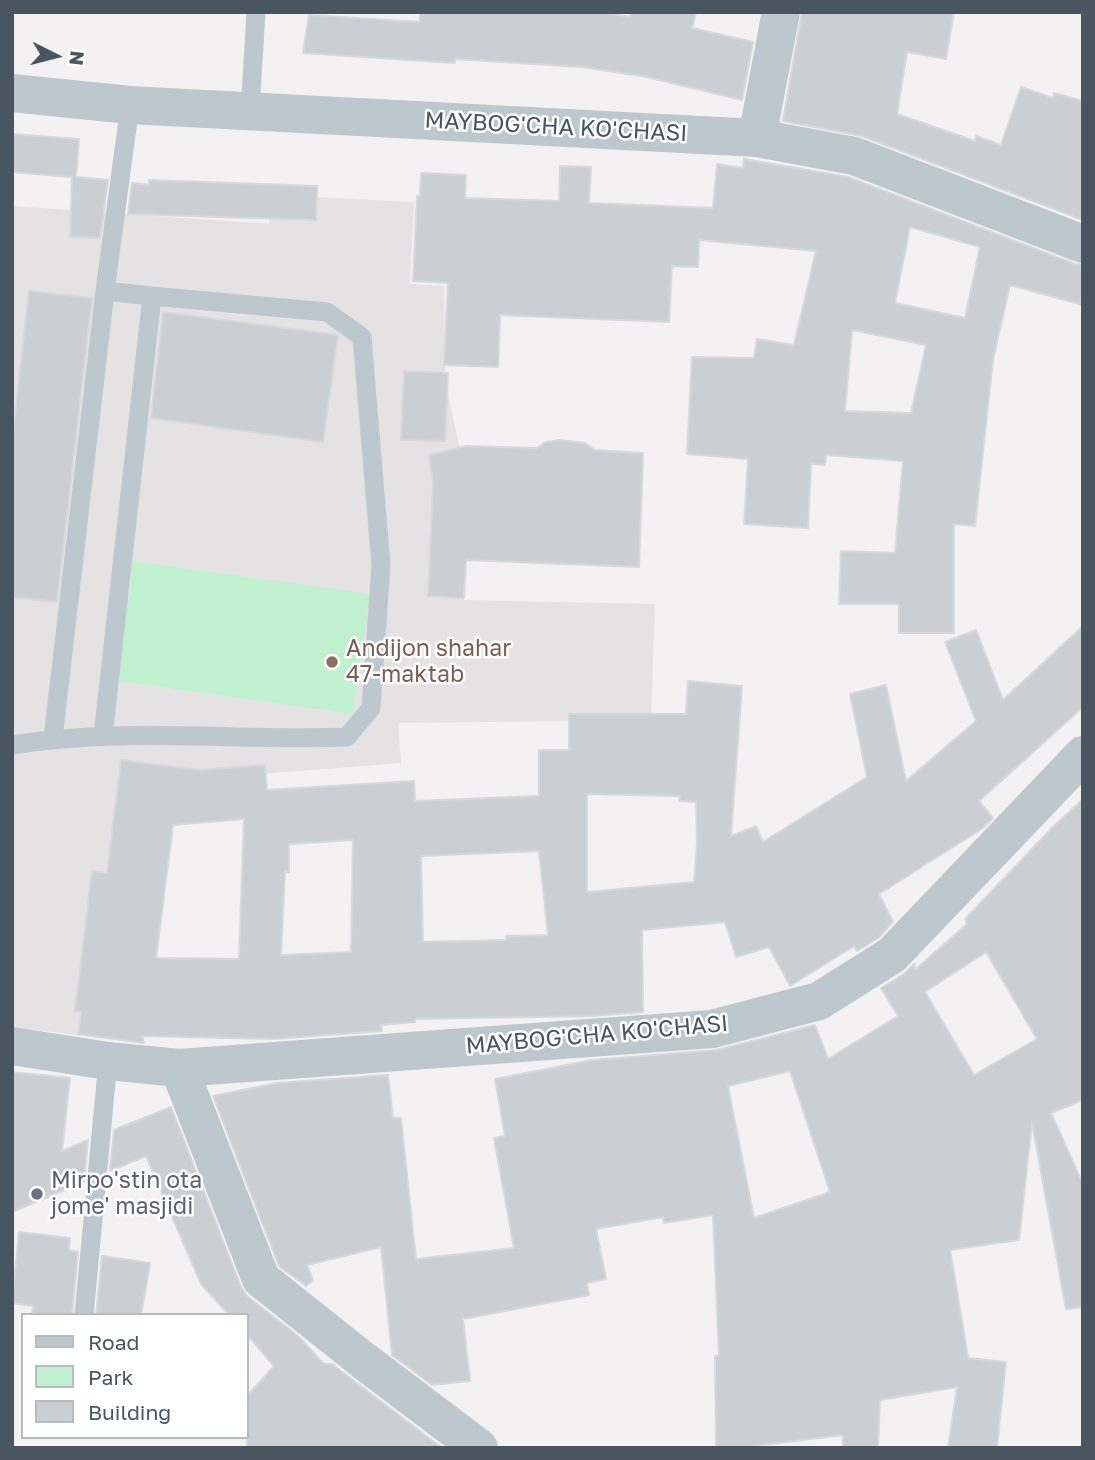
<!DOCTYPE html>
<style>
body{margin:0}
#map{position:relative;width:1095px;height:1460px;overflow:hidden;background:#f4f1f2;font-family:"Golos Text",sans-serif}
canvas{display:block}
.frame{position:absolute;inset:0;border:14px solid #49565f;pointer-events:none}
.legend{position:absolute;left:21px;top:1313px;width:228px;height:126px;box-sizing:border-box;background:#fff;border:2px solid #b6bbbf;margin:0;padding:9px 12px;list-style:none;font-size:21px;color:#49565f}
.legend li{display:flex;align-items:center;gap:14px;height:35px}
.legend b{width:35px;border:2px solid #b6bbbf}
.north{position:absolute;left:21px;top:21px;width:70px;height:70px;-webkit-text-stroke:5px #fff;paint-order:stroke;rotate:96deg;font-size:19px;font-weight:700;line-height:28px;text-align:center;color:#49565f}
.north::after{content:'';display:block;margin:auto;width:24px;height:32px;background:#49565f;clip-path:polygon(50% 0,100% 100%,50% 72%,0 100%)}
</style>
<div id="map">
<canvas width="1095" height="1460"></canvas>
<div class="frame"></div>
<ul class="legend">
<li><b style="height:9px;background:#bdc7ce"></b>Road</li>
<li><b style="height:19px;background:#c1f0d0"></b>Park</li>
<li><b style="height:19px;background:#cbcfd4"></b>Building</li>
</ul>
<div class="north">N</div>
</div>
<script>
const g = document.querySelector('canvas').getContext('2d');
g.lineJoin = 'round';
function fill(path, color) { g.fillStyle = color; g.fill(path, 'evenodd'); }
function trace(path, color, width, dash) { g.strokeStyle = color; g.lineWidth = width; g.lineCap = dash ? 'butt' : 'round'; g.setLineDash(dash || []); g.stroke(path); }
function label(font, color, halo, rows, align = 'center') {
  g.font = font + ' "Golos Text",sans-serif'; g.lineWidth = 5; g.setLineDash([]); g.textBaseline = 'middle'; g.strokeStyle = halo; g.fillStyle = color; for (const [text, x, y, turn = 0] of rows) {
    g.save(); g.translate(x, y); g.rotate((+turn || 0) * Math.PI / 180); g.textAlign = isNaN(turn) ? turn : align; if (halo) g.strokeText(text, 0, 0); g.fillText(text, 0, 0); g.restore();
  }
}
const education = new Path2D(`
 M 272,195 L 414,202 L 410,284 L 444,286 L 445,378 L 465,475 L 464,600 L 655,604 L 651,720 L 398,723 L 401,763 L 172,781 L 141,1043 L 12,1027 L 12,206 L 269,224 Z`);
const green = new Path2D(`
 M 134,561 L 370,594 L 353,714 L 117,681 Z`);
const building = new Path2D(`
 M 420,12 L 601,12 L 630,17 L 631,12 L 696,12 L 692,28 L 753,42 L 742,100 L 647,77 L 582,67 L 455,59 L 455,63 L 303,53 L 309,15 L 420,22 Z
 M 802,12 L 954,12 L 946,59 L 907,52 L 897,114 L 975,141 L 976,136 L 1001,145 L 1021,87 L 1053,98 L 1054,93 L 1083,101 L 1083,220 L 862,136 L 783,121 Z
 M 12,134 L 79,139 L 76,177 L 108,180 L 100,238 L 70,237 L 72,177 L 12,172 Z
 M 744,159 L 848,177 L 1075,264 L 1083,265 L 1083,305 L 1010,285 L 993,360 L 975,526 L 954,524 L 954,633 L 899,633 L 899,604 L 839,604 L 841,551 L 895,553 L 903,461 L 826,455 L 825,465 L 811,464 L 808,528 L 744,524 L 748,459 L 687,454 L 692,357 L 754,358 L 757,339 L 794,345 L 816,251 L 699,240 L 698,267 L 672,266 L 669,322 L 500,315 L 498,367 L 444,365 L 448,283 L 413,281 L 417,196 L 420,196 L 421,173 L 466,175 L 465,198 L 559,201 L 560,166 L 591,167 L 589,203 L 713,208 L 717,164 L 743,168 ZM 910,227 L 980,247 L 965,318 L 895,303 ZM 852,330 L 926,345 L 911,413 L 845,411 Z
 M 149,180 L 317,186 L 316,220 L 128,214 L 132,183 L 149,185 Z
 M 29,291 L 92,298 L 57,602 L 12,597 L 12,441 Z
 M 163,312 L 338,335 L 323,442 L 151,418 Z
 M 404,371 L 448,373 L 445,441 L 401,440 Z
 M 560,440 L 585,443 L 595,450 L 643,453 L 639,567 L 466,560 L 464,598 L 428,596 L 433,484 L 429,455 L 466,446 L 537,448 L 546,442 Z
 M 1083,626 L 1083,707 L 979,801 L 993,818 L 983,828 L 879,894 L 893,922 L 878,938 L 857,951 L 854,946 L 790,986 L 769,947 L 736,957 L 725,922 L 642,930 L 643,1012 L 592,1016 L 415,1019 L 415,1022 L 381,1025 L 382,1031 L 273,1039 L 142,1036 L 144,1043 L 78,1034 L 81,1012 L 75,1011 L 92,871 L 107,873 L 121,760 L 199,770 L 265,765 L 267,790 L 414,781 L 415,801 L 539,796 L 539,750 L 569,750 L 569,714 L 686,714 L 688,681 L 742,686 L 731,836 L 756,826 L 763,842 L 867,777 L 850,694 L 886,685 L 906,781 L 976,721 L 945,642 L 976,630 L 1003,700 ZM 587,794 L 680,796 L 679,801 L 696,802 L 697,843 L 694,882 L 587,892 ZM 244,819 L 239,959 L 156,958 L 173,825 ZM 353,840 L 351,952 L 281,955 L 285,871 L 289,872 L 289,844 ZM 539,851 L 548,935 L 506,936 L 506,940 L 423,942 L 421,856 Z
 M 1083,799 L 1083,1100 L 1051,1113 L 1083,1184 L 1083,1307 L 1066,1309 L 1032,1122 L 1019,1240 L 950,1250 L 968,1358 L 1006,1362 L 997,1448 L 948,1448 L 957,1387 L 880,1400 L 878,1448 L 843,1448 L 843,1435 L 753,1446 L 753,1448 L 716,1448 L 715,1356 L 719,1356 L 713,1215 L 664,1223 L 663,1217 L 596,1229 L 606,1279 L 587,1283 L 589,1295 L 463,1319 L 470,1381 L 432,1385 L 392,1355 L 381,1247 L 307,1265 L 313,1280 L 306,1286 L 279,1266 L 213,1096 L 277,1083 L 388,1075 L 393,1118 L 401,1118 L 416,1259 L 514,1248 L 494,1138 L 505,1136 L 495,1079 L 592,1060 L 717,1050 L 815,1025 L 828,1059 L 898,1016 L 881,988 L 904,974 L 914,964 L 916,969 L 967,924 L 965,919 L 1052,828 ZM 986,952 L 1037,1039 L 974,1075 L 925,992 ZM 790,1071 L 830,1192 L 754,1218 L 728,1086 Z
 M 12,1072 L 70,1078 L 62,1151 L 88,1140 L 84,1182 L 12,1212 Z
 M 171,1107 L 241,1287 L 247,1296 L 298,1336 L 324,1364 L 332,1364 L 442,1448 L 247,1448 L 247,1396 L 274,1366 L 250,1338 L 247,1341 L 247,1315 L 229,1315 L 201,1284 L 146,1156 L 110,1171 L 114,1130 Z
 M 19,1232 L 70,1238 L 69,1250 L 78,1252 L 72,1315 L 32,1315 L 33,1306 L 12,1303 Z
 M 102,1256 L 150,1263 L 141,1315 L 96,1315 Z`);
const lane = new Path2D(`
 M 250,111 L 256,12
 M 105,291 L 152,296
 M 53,738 L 105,291 L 130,105
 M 12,745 C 122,727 236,741 347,737 L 371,708 L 381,565 L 362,337 L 327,312 L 152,296 L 103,736
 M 84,1315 L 108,1061`);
const street = new Path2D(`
 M 12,93 L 130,105 L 757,138 L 854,156 L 1083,244
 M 757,138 L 781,12
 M 12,1046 L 108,1061 L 179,1068 L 712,1029 L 819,1001 L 892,955 L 1083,755
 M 179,1068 L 261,1279 L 364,1361 L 479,1448`);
const markers = [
 [332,662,7,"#8d6e63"],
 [37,1194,7,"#6b7280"]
];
const streetNames = [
 ["MAYBOG'CHA KO'CHASI",556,127,3],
 ["MAYBOG'CHA KO'CHASI",597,1035,-5]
];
const educationNames = [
 ["Andijon shahar",346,649],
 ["47-maktab",346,675]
];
const worshipNames = [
 ["Mirpo'stin ota",51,1181],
 ["jome' masjidi",51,1207]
];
fill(education, '#e5e2e4');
fill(green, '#c1f0d0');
fill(building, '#cbcfd4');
trace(building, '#d5d8dd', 2);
trace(lane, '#bdc7ce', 19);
trace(street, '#bdc7ce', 38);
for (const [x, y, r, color] of markers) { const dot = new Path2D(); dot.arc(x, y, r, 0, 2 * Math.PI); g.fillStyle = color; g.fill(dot); trace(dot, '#fff', 2.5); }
label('23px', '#49565f', '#fff', streetNames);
label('23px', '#785e54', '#fff', educationNames, 'left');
label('23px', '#5b616d', '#fff', worshipNames, 'left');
</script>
